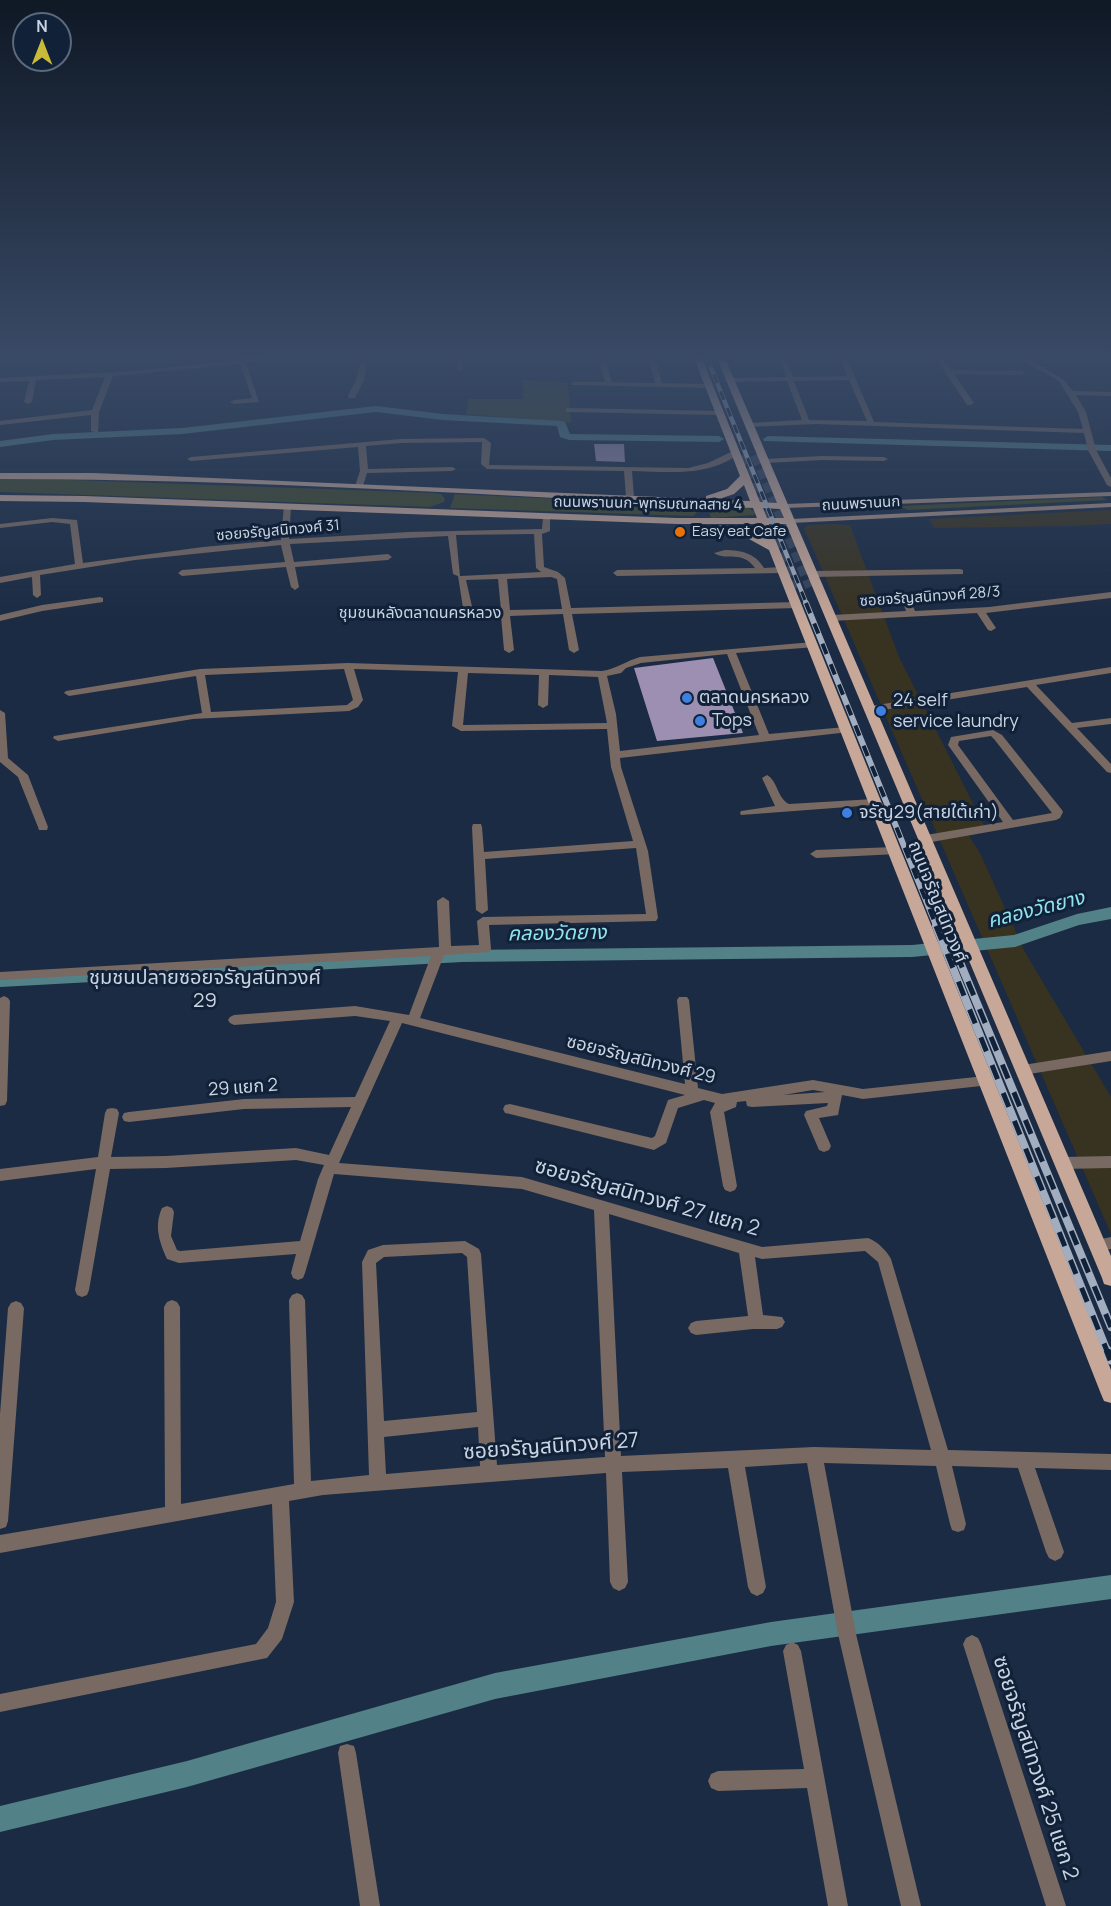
<!DOCTYPE html>
<meta charset="utf-8">
<style>
body{margin:0}
#map{position:relative;width:1111px;height:1906px;overflow:hidden;background:#1b2b43;font-family:Manrope,sans-serif}
canvas{display:block}
.north{position:absolute;left:12px;top:12px;width:60px;height:60px;box-sizing:border-box;background:#112138;border:2px solid #5b697c;border-radius:50%;rotate:0deg;font-size:16px;font-weight:700;line-height:24px;text-align:center;color:#c9d4e3}
.north::after{content:'';display:block;margin:auto;width:21px;height:27px;background:#c9ba3a;clip-path:polygon(50% 0,100% 100%,50% 72%,0 100%)}
</style>
<div id="map">
<canvas width="1111" height="1906"></canvas>
<div class="north">N</div>
</div>
<script>
const g = document.querySelector('canvas').getContext('2d');
g.lineJoin = 'round';
function fill(path, color) { g.fillStyle = color; g.fill(path, 'evenodd'); }
function trace(path, color, width, dash) { g.strokeStyle = color; g.lineWidth = width; g.lineCap = dash ? 'butt' : 'round'; g.setLineDash(dash || []); g.stroke(path); }
function label(font, color, halo, rows, align = 'center') {
  g.font = font + ' Manrope,"Noto Sans Thai",sans-serif'; g.lineWidth = 6; g.setLineDash([]); g.textBaseline = 'middle'; g.strokeStyle = halo; g.fillStyle = color; for (const [text, x, y, turn = 0] of rows) {
    g.save(); g.translate(x, y); g.rotate((+turn || 0) * Math.PI / 180); g.textAlign = isNaN(turn) ? turn : align; if (halo) g.strokeText(text, 0, 0); g.fillText(text, 0, 0); g.restore();
  }
}
const commercial = new Path2D(`
 M 1111,510 L 1111,524 L 1070,526 L 934,528 L 929,519 Z
 M 833,524 L 850,525 L 899,657 L 987,831 L 969,836 L 980,853 L 1025,952 L 1111,1097 L 1111,1234 L 804,528 L 808,525 Z`);
const green = new Path2D(`
 M 523,380 L 568,383 L 571,423 L 466,414 L 469,399 L 523,399 Z
 M 0,479 L 44,479 L 435,493 L 441,494 L 445,499 L 444,502 L 430,507 L 0,492 Z
 M 455,494 L 682,505 L 697,509 L 698,512 L 693,516 L 450,508 Z
 M 1102,497 L 1107,500 L 908,510 L 900,506 Z
 M 707,506 L 747,507 L 755,512 L 754,515 L 711,518 Z`);
const canal = new Path2D(`
 M 376,406 L 443,414 L 561,421 L 565,422 L 570,434 L 719,436 L 724,439 L 719,442 L 569,440 L 560,437 L 557,426 L 443,420 L 376,412 L 182,434 L 53,440 L 0,447 L 0,441 L 53,434 L 182,428 Z
 M 768,436 L 1111,445 L 1111,451 L 764,441 L 763,439 Z
 M 1111,907 L 1111,919 L 1079,925 L 1015,947 L 912,957 L 462,962 L 0,987 L 0,975 L 462,950 L 912,945 L 1014,935 L 1077,914 Z
 M 1111,1575 L 1111,1599 L 771,1646 L 495,1699 L 187,1787 L 0,1832 L 0,1806 L 187,1761 L 495,1673 L 771,1622 Z`);
const building = new Path2D(`
 M 594,444 L 624,444 L 625,462 L 596,461 Z
 M 713,658 L 743,733 L 657,741 L 634,668 Z`);
const primaryTunnel = new Path2D(`
 M 743,455 L 797,588
 M 755,455 L 810,587`);
const minor = new Path2D(`
 M 238,358 L 280,358 L 246,363 L 259,402 L 234,404 L 230,402 L 234,400 L 252,398 L 240,364 L 113,376 L 99,412 L 98,433 L 91,431 L 91,415 L 0,425 L 0,421 L 92,410 L 105,377 L 36,380 L 32,402 L 28,404 L 24,402 L 29,381 L 0,382 L 0,378 L 134,371 L 238,360 Z
 M 362,358 L 368,358 L 364,380 L 355,398 L 349,398 L 348,396 L 356,380 Z
 M 457,358 L 463,358 L 462,371 L 457,370 Z
 M 598,358 L 605,358 L 612,382 L 655,383 L 648,358 L 655,358 L 662,383 L 710,384 L 714,386 L 710,388 L 571,385 L 571,383 L 573,382 L 605,382 Z
 M 779,358 L 786,358 L 793,377 L 847,376 L 840,358 L 847,358 L 874,422 L 1083,429 L 1078,412 L 1059,381 L 1018,358 L 1027,358 L 1063,379 L 1073,391 L 1111,392 L 1111,396 L 1076,395 L 1086,412 L 1096,450 L 1111,478 L 1111,487 L 1107,485 L 1088,450 L 1084,433 L 816,424 L 746,427 L 745,425 L 749,423 L 802,420 L 787,381 L 729,382 L 725,380 L 729,378 L 786,377 ZM 849,380 L 867,421 L 809,420 L 794,381 Z
 M 936,358 L 943,358 L 951,370 L 1022,371 L 1025,373 L 1022,375 L 954,374 L 974,403 L 970,405 L 967,405 Z
 M 566,408 L 720,411 L 724,413 L 720,415 L 569,412 L 566,412 Z
 M 484,438 L 491,443 L 489,465 L 688,468 L 708,463 L 733,451 L 740,453 C 709,477 669,472 632,471 L 634,497 L 630,499 L 626,497 L 624,471 L 487,469 L 481,464 L 482,442 L 401,443 L 366,446 L 368,469 L 452,467 L 456,469 L 452,471 L 367,473 L 363,486 L 359,488 L 355,486 L 360,471 L 358,447 L 191,461 L 187,459 L 191,457 L 401,439 Z
 M 822,456 L 884,457 L 888,459 L 884,461 L 822,460 L 765,463 L 761,461 L 765,459 Z
 M 284,505 L 291,507 L 289,539 L 409,532 L 542,529 L 543,517 L 550,515 L 550,531 L 542,534 L 544,567 L 558,572 L 565,578 L 571,608 L 797,602 L 801,605 L 797,608 L 572,614 L 579,650 L 574,653 L 569,650 L 563,614 L 510,616 L 514,650 L 509,653 L 504,650 L 501,616 L 469,617 L 464,614 L 458,576 L 453,574 L 448,536 L 290,544 L 294,562 L 388,554 L 392,557 L 388,560 L 295,567 L 299,587 L 295,590 L 291,587 L 286,567 L 182,576 L 178,573 L 182,570 L 285,562 L 281,545 L 135,560 L 40,575 L 41,595 L 37,598 L 33,595 L 32,577 L 0,583 L 0,577 L 75,564 L 70,524 L 52,522 L 0,528 L 0,524 L 52,518 L 77,520 L 83,563 L 203,547 L 281,540 ZM 534,534 L 536,568 L 541,572 L 460,576 L 456,535 ZM 551,577 L 557,579 L 562,609 L 510,610 L 507,579 ZM 498,579 L 501,610 L 473,611 L 466,580 Z
 M 725,550 C 741,550 755,553 764,568 L 782,567 L 786,570 L 782,573 L 617,576 L 613,573 L 617,570 L 755,568 C 741,549 728,562 714,553 Z
 M 960,569 L 963,570 L 963,574 L 814,577 L 810,574 L 814,571 Z
 M 904,591 L 908,594 L 915,611 L 989,607 L 1111,592 L 1111,598 L 986,613 L 996,628 L 991,631 L 988,630 L 977,613 L 832,621 L 827,618 L 832,615 L 906,611 L 900,594 Z
 M 100,597 L 103,598 L 103,602 L 42,611 L 0,621 L 0,615 L 42,605 Z
 M 813,642 L 818,645 L 816,647 L 736,653 L 769,734 L 845,727 L 849,728 L 849,732 L 620,758 L 621,767 L 648,851 L 658,918 L 656,921 L 489,925 L 491,949 L 489,952 L 444,955 L 420,1018 L 685,1084 L 677,1000 L 679,997 L 687,997 L 689,1000 L 698,1088 L 722,1094 L 813,1080 L 863,1089 L 985,1076 L 990,1077 L 992,1081 L 990,1085 L 863,1099 L 842,1095 L 838,1115 L 819,1118 L 831,1146 L 829,1150 L 824,1152 L 819,1150 L 804,1115 L 806,1111 L 827,1106 L 828,1103 L 752,1107 L 747,1106 L 746,1101 L 737,1102 L 736,1107 L 724,1112 L 737,1186 L 735,1190 L 730,1192 L 725,1190 L 723,1186 L 710,1112 L 715,1103 L 704,1100 L 678,1108 L 666,1143 L 654,1150 L 510,1114 L 505,1113 L 503,1109 L 505,1105 L 510,1104 L 652,1138 L 655,1136 L 668,1100 L 685,1095 L 402,1023 L 339,1163 L 522,1177 L 762,1247 L 868,1238 C 877,1241 887,1251 891,1259 L 948,1450 L 1111,1454 L 1111,1470 L 1035,1468 L 1064,1552 L 1061,1558 L 1055,1561 L 1049,1558 L 1046,1552 L 1018,1468 L 952,1466 L 966,1524 L 964,1530 L 958,1532 L 952,1530 L 950,1524 L 936,1466 L 824,1463 L 856,1634 L 921,1906 L 901,1906 L 838,1634 L 807,1463 L 745,1467 L 766,1587 L 763,1593 L 757,1596 L 751,1593 L 748,1587 L 728,1468 L 622,1472 L 628,1582 L 625,1588 L 619,1591 L 613,1588 L 610,1582 L 606,1473 L 323,1495 L 289,1501 L 294,1602 L 282,1639 L 267,1658 L 0,1712 L 0,1694 L 256,1644 L 268,1628 L 276,1602 L 272,1504 L 0,1553 L 0,1535 L 165,1507 L 164,1307 L 167,1302 L 172,1300 L 177,1302 L 180,1307 L 181,1504 L 294,1484 L 289,1300 L 292,1295 L 297,1293 L 302,1295 L 305,1300 L 311,1481 L 369,1475 L 362,1262 L 368,1250 L 383,1245 L 465,1241 L 479,1249 L 481,1254 L 497,1465 L 605,1457 L 594,1210 L 522,1189 L 334,1174 L 305,1273 L 303,1278 L 298,1280 L 293,1278 L 291,1273 L 296,1254 L 179,1263 L 167,1259 C 159,1241 154,1226 162,1208 L 167,1206 L 172,1208 L 174,1212 L 171,1236 L 177,1250 L 180,1251 L 300,1241 L 318,1179 L 324,1165 L 296,1160 L 166,1168 L 110,1169 L 89,1290 L 87,1295 L 82,1297 L 77,1295 L 75,1290 L 96,1169 L 0,1181 L 0,1169 L 98,1157 L 105,1113 L 107,1109 L 112,1108 L 117,1109 L 119,1113 L 111,1157 L 166,1156 L 296,1148 L 329,1155 L 351,1107 L 244,1109 L 129,1122 L 124,1121 L 122,1117 L 124,1113 L 129,1112 L 244,1099 L 355,1097 L 390,1021 L 355,1016 L 234,1025 L 230,1023 L 228,1020 L 230,1017 L 234,1015 L 355,1006 L 409,1015 L 431,956 L 0,980 L 0,972 L 439,947 L 437,901 L 443,897 L 449,901 L 451,946 L 479,945 L 477,921 L 483,917 L 646,914 L 636,848 L 485,859 L 488,910 L 482,914 L 476,910 L 472,827 L 473,824 L 481,824 L 482,827 L 484,852 L 633,841 L 611,767 L 607,729 L 461,731 L 452,726 L 458,672 L 354,669 L 363,700 L 358,707 L 349,711 L 193,719 L 58,741 L 53,738 L 54,736 L 202,713 L 196,676 L 69,696 L 64,693 L 66,691 L 200,669 L 348,663 L 602,671 C 616,669 626,661 640,657 ZM 727,654 L 759,735 L 620,751 L 616,714 L 607,676 L 621,673 L 626,668 L 641,663 ZM 344,669 L 353,700 L 347,705 L 211,712 L 205,675 ZM 468,673 L 539,675 L 538,705 L 543,708 L 548,705 L 549,675 L 598,677 L 607,723 L 463,725 ZM 813,1090 L 825,1092 L 783,1095 ZM 609,1214 L 739,1253 L 748,1316 L 696,1321 L 691,1323 L 688,1328 L 691,1333 L 696,1335 L 753,1329 L 777,1329 L 782,1327 L 785,1322 L 782,1317 L 763,1315 L 755,1257 L 762,1259 L 865,1251 L 878,1262 L 931,1450 L 814,1447 L 621,1456 ZM 462,1253 L 467,1257 L 477,1412 L 384,1421 L 376,1263 L 384,1257 ZM 478,1427 L 480,1466 L 386,1474 L 384,1437 Z
 M 1111,667 L 1111,673 L 1036,685 L 1072,723 L 1111,718 L 1111,724 L 1077,728 L 1111,764 L 1111,773 L 1107,772 L 1027,687 L 871,712 L 866,709 L 871,706 Z
 M 0,710 L 5,713 L 8,758 L 28,775 L 48,827 L 47,830 L 39,830 L 38,827 L 18,777 L 0,762 Z
 M 993,730 L 1002,735 L 1062,810 L 1063,812 L 1060,818 L 1056,820 L 926,843 L 922,842 L 920,839 L 926,835 L 1003,822 L 948,745 L 951,737 ZM 991,736 L 994,739 L 1052,813 L 1013,820 L 958,745 L 959,741 Z
 M 767,775 C 778,781 777,798 789,804 L 874,799 L 879,802 L 874,805 L 741,815 L 740,813 L 741,811 L 775,806 L 762,778 Z
 M 894,847 L 898,848 L 900,851 L 898,854 L 816,858 L 810,854 L 816,850 Z
 M 4,996 L 8,998 L 10,1001 L 7,1101 L 5,1105 L 0,1106 L 0,998 Z
 M 1111,1051 L 1111,1061 L 1023,1075 L 1018,1074 L 1016,1070 L 1018,1066 L 1023,1065 Z
 M 1111,1156 L 1111,1168 L 1063,1169 L 1058,1167 L 1056,1163 L 1058,1159 L 1063,1157 Z
 M 1111,1237 L 1111,1249 L 1097,1251 L 1092,1249 L 1090,1245 L 1092,1241 Z
 M 16,1301 L 21,1303 L 24,1308 L 8,1521 L 6,1527 L 0,1529 L 0,1414 L 8,1308 L 11,1303 Z
 M 972,1635 L 978,1638 L 981,1644 L 1066,1906 L 1046,1906 L 963,1644 L 966,1638 Z
 M 792,1642 L 798,1645 L 801,1651 L 848,1906 L 828,1906 L 807,1788 L 718,1791 L 711,1788 L 708,1781 L 711,1774 L 718,1771 L 804,1769 L 783,1651 L 786,1645 Z
 M 347,1744 L 354,1746 L 356,1753 L 380,1906 L 360,1906 L 338,1753 L 340,1746 Z`);
const secondary = new Path2D(`
 M 1111,492 L 1111,496 L 785,508 L 781,506 L 785,504 Z
 M 1111,503 L 1111,507 L 791,523 L 787,521 L 791,519 Z`);
const primary = new Path2D(`
 M 694,358 L 702,358 L 760,502 L 777,503 L 717,358 L 725,358 L 1111,1256 L 1111,1286 L 1104,1284 L 1102,1278 L 786,524 L 769,524 L 1111,1370 L 1111,1403 L 1104,1401 L 1101,1394 L 769,550 L 749,539 L 714,528 L 719,525 L 757,535 L 765,539 L 759,524 L 677,524 L 84,502 L 0,501 L 0,495 L 84,496 L 677,518 L 757,518 L 753,508 C 502,496 251,479 0,479 L 0,473 L 94,473 L 706,499 L 706,496 L 727,489 L 740,476 ZM 744,485 L 750,501 L 716,500 L 734,494 ZM 763,508 L 780,509 L 784,518 L 767,518 Z`);
const railFar3 = new Path2D(`
 M 707,358 L 807,605`);
const railFar2 = new Path2D(`
 M 806,603 L 937,928
 M 914,850 L 946,928`);
const railFar1 = new Path2D(`
 M 936,926 L 1107,1351
 M 945,926 L 1111,1327`);
const rail = new Path2D(`
 M 1107,1350 L 1111,1360`);
const markers = [
 [680,532,6,"#e8710a"],
 [687,698,6,"#3f7fe0"],
 [881,711,6,"#3f7fe0"],
 [700,721,6,"#3f7fe0"],
 [847,813,6,"#3f7fe0"]
];
const farStreetnames = [
 ["ถนนพรานนก-พุทธมณฑลสาย 4",648,504,1],
 ["ถนนพรานนก",861,504,-3],
 ["ซอยจรัญสนิทวงศ์ 31",278,531,-5],
 ["ซอยจรัญสนิทวงศ์ 28/3",930,597,-4]
];
const farPoinames = [
 ["Easy eat Cafe",692,532]
];
const farNeighbourhoodnames = [
 ["ชุมชนหลังตลาดนครหลวง",420,614]
];
const poiNames = [
 ["ตลาดนครหลวง",699,698],
 ["24 self",893,701],
 ["service laundry",893,722],
 ["Tops",712,721],
 ["จรัญ29(สายใต้เก่า)",859,813]
];
const streetNames = [
 ["ถนนจรัญสนิทวงศ์",937,902,68],
 ["ซอยจรัญสนิทวงศ์ 29",641,1060,14],
 ["29 แยก 2",243,1088,-4]
];
const waterNames = [
 ["คลองวัดยาง",1036,910,-14],
 ["คลองวัดยาง",557,934,-1]
];
const neighbourhoodNames = [
 ["ชุมชนปลายซอยจรัญสนิทวงศ์",205,978],
 ["29",205,1001]
];
const nearStreetnames = [
 ["ซอยจรัญสนิทวงศ์ 27 แยก 2",647,1198,16],
 ["ซอยจรัญสนิทวงศ์ 27",551,1447,-4],
 ["ซอยจรัญสนิทวงศ์ 25 แยก 2",1035,1768,72]
];
fill(commercial, '#383220');
fill(green, '#3f4728');
fill(canal, '#528188');
fill(building, '#9d8fb1');
trace(primaryTunnel, '#35445b', 10, [10, 5]);
fill(minor, '#786962');
fill(secondary, '#a48c80');
fill(primary, '#c6a798');
trace(railFar3, '#a2aebf', 4.5);
trace(railFar2, '#a2aebf', 6);
trace(railFar1, '#a2aebf', 8);
trace(rail, '#a2aebf', 9);
trace(railFar3, '#112138', 3, [9]);
trace(railFar2, '#112138', 4, [11]);
trace(railFar1, '#112138', 5, [15]);
trace(rail, '#112138', 7, [20]);
const sky = g.createLinearGradient(0, 0, 0, 625);
sky.addColorStop(0, '#0f1825');
sky.addColorStop(0.57, '#394a66');
sky.addColorStop(1, '#394a6600');
g.fillStyle = sky;
g.fillRect(0, 0, 1111, 625);
for (const [x, y, r, color] of markers) { const dot = new Path2D(); dot.arc(x, y, r, 0, 2 * Math.PI); g.fillStyle = color; g.fill(dot); trace(dot, '#112138', 2); }
label('15px', '#c9d4e3', '#112138', farStreetnames);
label('15px', '#c9d4e3', '#112138', farPoinames, 'left');
label('16px', '#c9d4e3', '#112138', farNeighbourhoodnames);
label('18px', '#c9d4e3', '#112138', poiNames, 'left');
label('18px', '#c9d4e3', '#112138', streetNames);
label('italic 20px', '#90e3ef', '#112138', waterNames);
label('20px', '#c9d4e3', '#112138', neighbourhoodNames);
label('21px', '#c9d4e3', '#112138', nearStreetnames);
</script>
